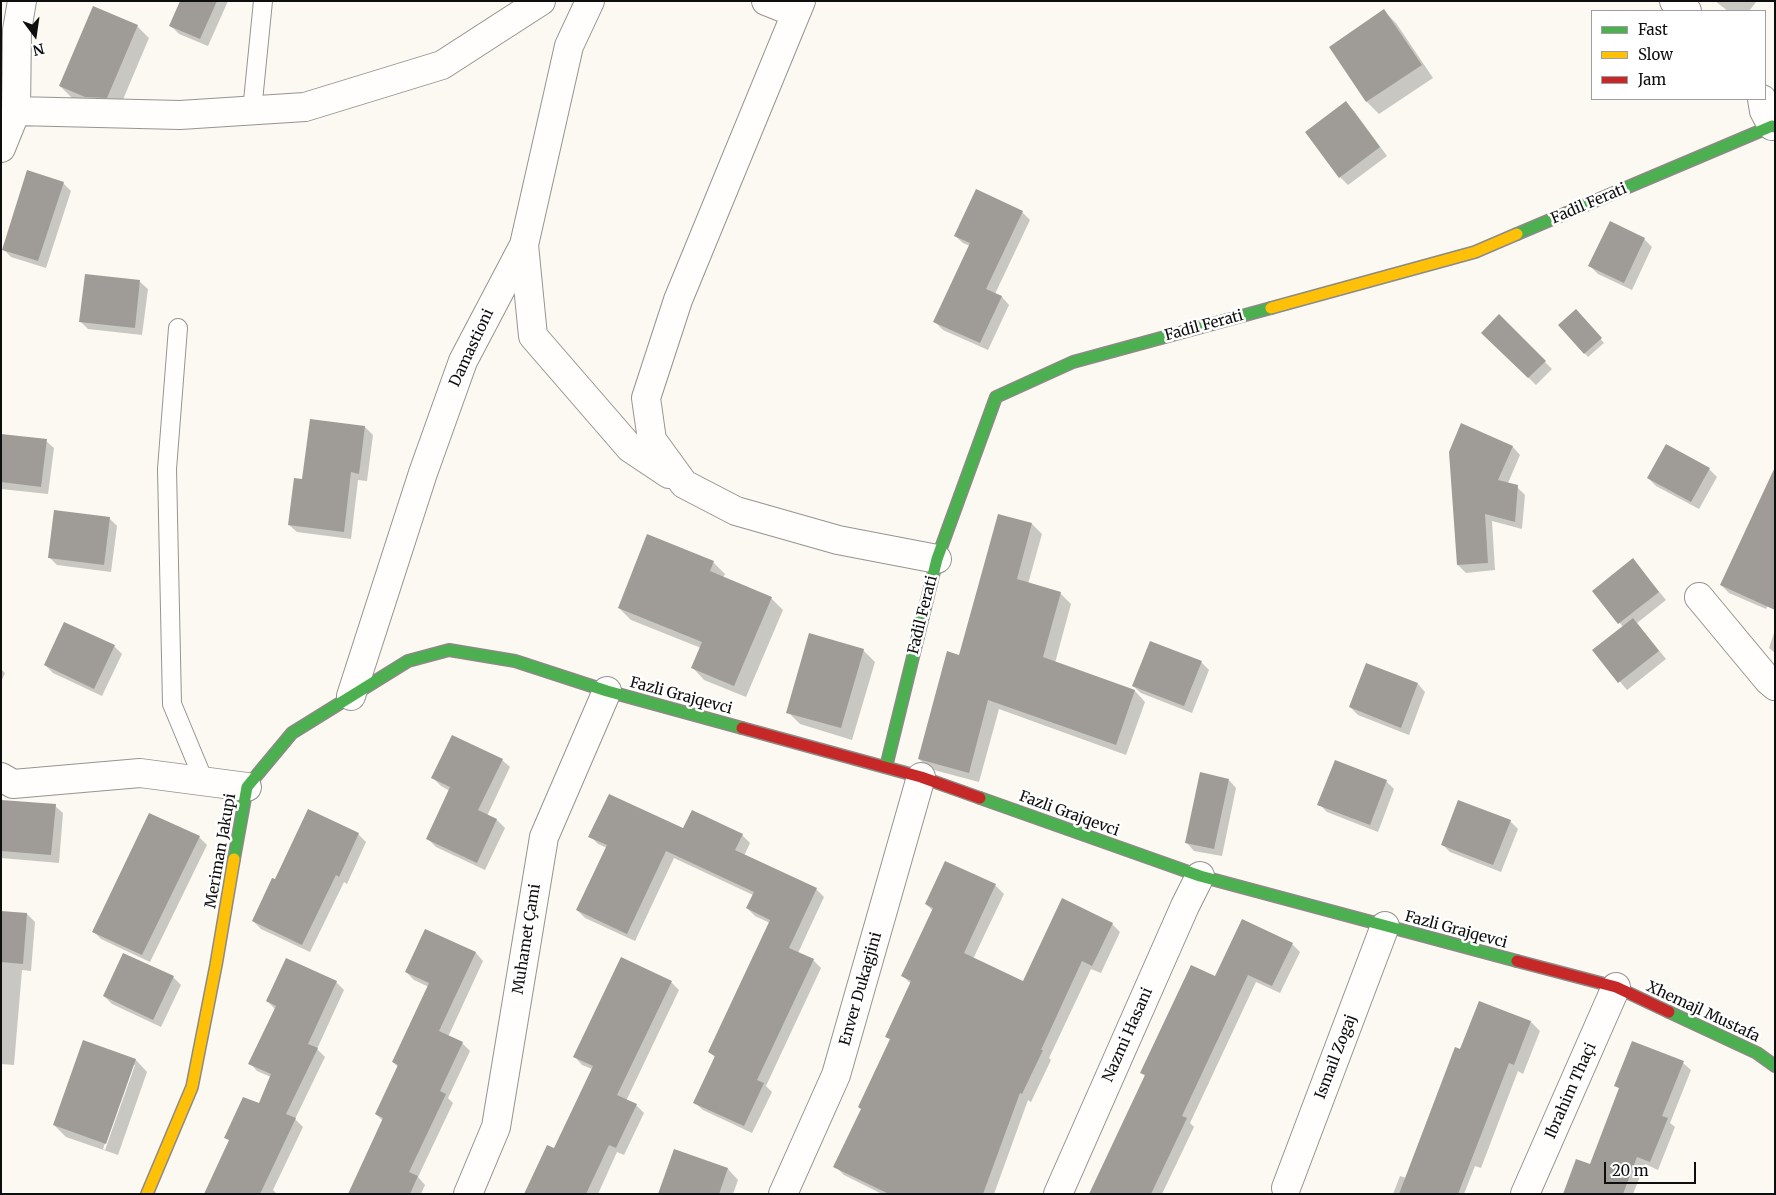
<!DOCTYPE html>
<meta charset="utf-8">
<style>
body{margin:0}
#map{position:relative;width:1776px;height:1195px;overflow:hidden;background:#fcf9f2;font-family:Merriweather,serif}
canvas{display:block}
.frame{position:absolute;inset:0;border:2px solid #0e0e0e;pointer-events:none}
.legend{position:absolute;left:1591px;top:10px;width:175px;height:90px;box-sizing:border-box;background:#fff;border:1px solid #9f9f9f;margin:0;padding:6px 9px;list-style:none;font-size:15px;color:#0e0e0e}
.legend li{display:flex;align-items:center;gap:10px;height:25px}
.legend b{width:25px;border:1px solid #9f9f9f}
.north{position:absolute;left:10px;top:10px;width:50px;height:50px;-webkit-text-stroke:4px #fff;paint-order:stroke;rotate:166deg;font-size:14px;font-weight:700;line-height:20px;text-align:center;color:#0e0e0e}
.north::after{content:'';display:block;margin:auto;width:18px;height:22px;background:#0e0e0e;clip-path:polygon(50% 0,100% 100%,50% 72%,0 100%)}
.scale{position:absolute;left:1604px;top:1162px;width:92px;height:22px;box-sizing:border-box;border:2px solid #0e0e0e;border-top:0;padding-left:6px;font-size:15px;line-height:18px;white-space:nowrap;color:#0e0e0e;-webkit-text-stroke:4px #fff;paint-order:stroke}
</style>
<div id="map">
<canvas width="1776" height="1195"></canvas>
<div class="frame"></div>
<ul class="legend">
<li><b style="height:6px;background:#4caf50"></b>Fast</li>
<li><b style="height:6px;background:#ffc107"></b>Slow</li>
<li><b style="height:6px;background:#c62828"></b>Jam</li>
</ul>
<div class="north">N</div>
<div class="scale">20 m</div>
</div>
<script>
const g = document.querySelector('canvas').getContext('2d');
g.lineJoin = 'round';
function fill(path, color) { g.fillStyle = color; g.fill(path, 'evenodd'); }
function trace(path, color, width, dash) { g.strokeStyle = color; g.lineWidth = width; g.lineCap = dash ? 'butt' : 'round'; g.setLineDash(dash || []); g.stroke(path); }
function label(font, color, halo, rows, align = 'center') {
  g.font = font + ' Merriweather,serif'; g.lineWidth = 5; g.setLineDash([]); g.textBaseline = 'middle'; g.strokeStyle = halo; g.fillStyle = color; for (const [text, x, y, turn = 0] of rows) {
    g.save(); g.translate(x, y); g.rotate((+turn || 0) * Math.PI / 180); g.textAlign = isNaN(turn) ? turn : align; if (halo) g.strokeText(text, 0, 0); g.fillText(text, 0, 0); g.restore();
  }
}
const shadow = new Path2D(`
 M 182,1 L 228,1 L 208,46 L 179,34 L 171,26 Z
 M 1715,1 L 1757,1 L 1749,11 L 1728,11 Z
 M 1384,11 L 1396,23 L 1433,78 L 1379,114 L 1367,102 L 1331,47 Z
 M 137,26 L 149,38 L 119,109 L 98,108 L 72,98 L 60,86 Z
 M 1346,103 L 1354,111 L 1387,156 L 1348,185 L 1340,177 Z
 M 63,183 L 71,191 L 46,268 L 11,257 L 3,249 Z
 M 1022,212 L 1030,220 L 995,294 L 1002,297 L 1009,305 L 988,350 L 943,330 L 935,322 L 970,246 L 963,243 L 955,236 Z
 M 1644,239 L 1652,247 L 1632,290 L 1598,274 L 1590,266 Z
 M 140,282 L 148,289 L 142,335 L 88,329 L 80,321 Z
 M 1579,314 L 1604,343 L 1588,357 L 1560,325 Z
 M 1499,316 L 1552,369 L 1536,385 L 1483,333 Z
 M 1462,425 L 1513,447 L 1520,455 L 1508,483 L 1517,487 L 1525,495 L 1522,529 L 1492,521 L 1495,570 L 1466,573 L 1458,565 Z
 M 365,427 L 373,435 L 367,481 L 358,480 L 351,539 L 297,532 L 289,525 L 303,480 Z
 M 1,435 L 46,441 L 54,448 L 48,494 L 1,489 Z
 M 1709,469 L 1717,477 L 1699,509 L 1656,486 L 1648,478 Z
 M 999,515 L 1032,524 L 1042,534 L 1028,584 L 1060,593 L 1071,604 L 1055,663 L 1135,691 L 1145,702 L 1126,755 L 999,709 L 979,782 L 930,769 L 919,759 L 960,656 Z
 M 109,518 L 117,526 L 111,572 L 57,565 L 49,557 Z
 M 1633,560 L 1666,600 L 1637,623 L 1666,659 L 1627,690 L 1594,651 L 1623,627 L 1594,591 Z
 M 713,562 L 725,574 L 723,578 L 771,598 L 783,610 L 746,697 L 704,680 L 693,668 L 701,648 L 631,620 L 619,608 Z
 M 1721,585 L 1775,590 L 1766,609 L 1729,593 Z
 M 65,623 L 114,646 L 122,654 L 102,696 L 53,673 L 45,665 Z
 M 1775,630 L 1775,653 L 1769,648 Z
 M 863,650 L 875,662 L 852,740 L 800,724 L 788,712 Z
 M 1201,662 L 1209,670 L 1192,713 L 1141,693 L 1133,686 Z
 M 1,669 L 5,673 L 1,682 Z
 M 1418,684 L 1425,692 L 1409,735 L 1358,715 L 1350,707 Z
 M 502,760 L 510,767 L 487,816 L 497,820 L 505,828 L 485,870 L 436,847 L 428,839 L 450,791 L 441,786 L 433,778 Z
 M 1229,780 L 1236,788 L 1222,856 L 1194,851 L 1187,843 Z
 M 1386,781 L 1394,789 L 1378,832 L 1327,812 L 1319,804 Z
 M 1,801 L 55,806 L 63,813 L 59,863 L 1,858 Z
 M 1510,821 L 1518,829 L 1501,872 L 1450,852 L 1443,845 Z
 M 684,830 L 742,835 L 750,843 L 744,856 L 816,889 L 824,897 L 798,953 L 813,960 L 821,968 L 766,1086 L 772,1092 L 752,1133 L 703,1110 L 695,1103 L 716,1058 L 709,1052 L 770,923 L 755,916 L 747,908 L 753,895 L 674,858 L 635,941 L 585,918 L 577,910 L 607,848 L 598,844 L 590,836 Z
 M 358,834 L 366,842 L 347,884 L 344,882 L 310,952 L 261,929 L 253,921 L 276,881 Z
 M 199,837 L 207,845 L 150,962 L 101,939 L 93,931 Z
 M 995,885 L 1004,894 L 973,959 L 1023,983 L 1112,924 L 1120,932 L 1101,973 L 1091,969 L 1049,1058 L 1051,1060 L 1031,1102 L 1028,1100 L 994,1194 L 882,1194 L 844,1175 L 835,1166 L 862,1109 L 891,1040 L 887,1036 L 911,984 L 903,976 L 933,911 L 926,904 Z
 M 1,912 L 27,914 L 35,922 L 31,971 L 22,970 L 14,1065 L 1,1064 Z
 M 426,930 L 476,953 L 483,961 L 448,1037 L 462,1043 L 470,1051 L 448,1098 L 453,1103 L 418,1177 L 425,1185 L 421,1194 L 349,1194 L 383,1121 L 376,1114 L 398,1067 L 393,1062 L 429,987 L 414,980 L 406,972 Z
 M 1292,944 L 1300,952 L 1280,993 L 1256,982 L 1190,1123 L 1194,1127 L 1162,1194 L 1090,1194 L 1146,1077 L 1142,1073 L 1215,978 Z
 M 173,977 L 181,985 L 161,1027 L 112,1004 L 104,996 Z
 M 336,982 L 344,990 L 317,1049 L 325,1057 L 295,1119 L 303,1127 L 273,1190 L 277,1194 L 206,1194 L 230,1142 L 226,1137 L 260,1104 L 271,1077 L 257,1071 L 250,1063 L 275,1009 L 267,1001 Z
 M 671,982 L 679,990 L 626,1101 L 636,1105 L 644,1113 L 624,1155 L 617,1152 L 598,1194 L 534,1194 L 592,1069 L 582,1065 L 575,1057 Z
 M 1480,1002 L 1531,1022 L 1540,1031 L 1523,1074 L 1518,1071 L 1481,1168 L 1475,1166 L 1464,1194 L 1393,1194 L 1400,1176 L 1406,1178 Z
 M 84,1042 L 136,1060 L 147,1072 L 118,1155 L 66,1137 L 54,1125 ZM 133,1065 L 135,1065 L 105,1150 L 103,1149 Z
 M 1683,1063 L 1691,1070 L 1670,1123 L 1675,1127 L 1658,1170 L 1645,1164 L 1633,1194 L 1564,1194 L 1590,1165 L 1620,1089 L 1616,1085 Z
 M 675,1150 L 728,1169 L 738,1180 L 733,1194 L 659,1194 Z`);
const building = new Path2D(`
 M 180,1 L 217,1 L 200,39 L 169,26 Z
 M 93,6 L 138,25 L 107,98 L 85,97 L 59,86 Z
 M 1384,9 L 1422,65 L 1366,102 L 1329,47 Z
 M 1346,101 L 1380,147 L 1339,178 L 1305,132 Z
 M 27,170 L 64,182 L 38,261 L 2,250 Z
 M 976,189 L 1023,211 L 986,289 L 1002,296 L 980,343 L 933,322 L 970,243 L 954,236 Z
 M 1610,221 L 1645,238 L 1624,283 L 1588,266 Z
 M 85,274 L 140,280 L 135,328 L 79,322 Z
 M 1576,309 L 1602,338 L 1584,354 L 1558,325 Z
 M 1499,314 L 1546,361 L 1528,378 L 1481,333 Z
 M 310,419 L 365,426 L 359,474 L 351,472 L 344,532 L 288,525 L 294,478 L 302,479 Z
 M 1461,423 L 1513,446 L 1498,480 L 1518,485 L 1515,522 L 1485,514 L 1488,563 L 1457,565 L 1449,452 Z
 M 1,434 L 47,439 L 41,487 L 1,482 Z
 M 1666,444 L 1710,468 L 1691,502 L 1647,478 Z
 M 1775,467 L 1775,610 L 1720,585 Z
 M 54,510 L 110,517 L 104,565 L 48,558 Z
 M 998,514 L 1032,523 L 1017,579 L 1061,592 L 1043,657 L 1135,690 L 1116,745 L 988,700 L 969,773 L 918,759 L 947,651 L 959,655 Z
 M 647,534 L 714,561 L 710,571 L 772,597 L 734,686 L 691,668 L 702,642 L 618,608 Z
 M 1633,558 L 1659,592 L 1618,624 L 1592,591 Z
 M 1633,618 L 1659,651 L 1618,683 L 1592,650 Z
 M 64,622 L 115,645 L 94,689 L 44,665 Z
 M 809,633 L 864,649 L 841,728 L 786,713 Z
 M 1150,641 L 1202,661 L 1184,706 L 1132,686 Z
 M 1366,663 L 1418,683 L 1401,728 L 1349,707 Z
 M 452,735 L 503,759 L 478,810 L 497,819 L 477,863 L 426,839 L 450,787 L 431,778 Z
 M 1335,760 L 1387,780 L 1370,825 L 1317,805 Z
 M 1200,772 L 1229,779 L 1214,849 L 1185,843 Z
 M 609,794 L 683,828 L 692,810 L 743,834 L 735,850 L 817,888 L 789,948 L 814,959 L 757,1080 L 764,1083 L 744,1126 L 693,1103 L 715,1056 L 708,1052 L 770,920 L 746,908 L 754,892 L 666,851 L 627,934 L 576,910 L 607,845 L 588,837 Z
 M 1,800 L 56,804 L 51,855 L 1,851 Z
 M 1458,800 L 1511,820 L 1493,865 L 1441,845 Z
 M 308,809 L 359,833 L 339,877 L 336,875 L 302,945 L 252,921 L 272,878 L 275,879 Z
 M 149,813 L 200,836 L 142,955 L 92,932 Z
 M 945,861 L 996,884 L 964,953 L 1023,981 L 1062,898 L 1113,923 L 1092,966 L 1082,961 L 1041,1050 L 1043,1050 L 1022,1094 L 1020,1093 L 983,1194 L 889,1194 L 833,1167 L 861,1109 L 858,1107 L 890,1039 L 885,1037 L 911,981 L 901,976 L 933,908 L 925,904 Z
 M 1,911 L 27,913 L 23,964 L 1,962 Z
 M 1242,919 L 1293,943 L 1272,986 L 1248,975 L 1182,1116 L 1187,1118 L 1151,1194 L 1089,1194 L 1145,1075 L 1140,1073 L 1191,965 L 1215,976 Z
 M 425,929 L 476,952 L 439,1031 L 463,1042 L 440,1091 L 446,1094 L 409,1172 L 418,1176 L 410,1194 L 348,1194 L 383,1118 L 375,1114 L 398,1065 L 392,1062 L 429,983 L 405,972 Z
 M 123,953 L 174,976 L 153,1020 L 103,996 Z
 M 621,957 L 672,981 L 617,1095 L 637,1104 L 616,1148 L 609,1145 L 586,1194 L 524,1194 L 547,1145 L 554,1148 L 593,1066 L 573,1057 Z
 M 286,958 L 337,981 L 308,1044 L 318,1048 L 286,1114 L 296,1118 L 260,1194 L 204,1194 L 229,1140 L 224,1138 L 243,1097 L 259,1103 L 271,1074 L 248,1064 L 276,1006 L 266,1001 Z
 M 1479,1001 L 1531,1021 L 1514,1065 L 1509,1063 L 1458,1194 L 1399,1194 L 1455,1047 L 1460,1049 Z
 M 83,1040 L 136,1059 L 106,1144 L 53,1125 Z
 M 1632,1041 L 1684,1061 L 1662,1116 L 1668,1118 L 1650,1162 L 1637,1157 L 1623,1194 L 1563,1194 L 1576,1159 L 1590,1164 L 1619,1088 L 1614,1086 Z
 M 674,1149 L 728,1168 L 719,1194 L 658,1194 Z`);
const lane = new Path2D(`
 M 252,111 L 263,1
 M 178,328 L 167,469 L 172,704 L 204,781`);
const street = new Path2D(`
 M 766,1 L 796,13
 M 801,1 L 678,300 L 646,398 L 652,440 L 684,484 L 736,511 L 838,540 L 937,559
 M 1674,1 L 1687,11
 M 1762,99 L 1764,111 L 1772,126
 M 16,111 L 180,115 L 305,107 L 442,65 L 541,1
 M 1,148 L 16,111 L 17,30 L 22,1
 M 524,245 L 533,336 L 630,448 L 669,474
 M 1699,597 L 1768,680 L 1775,686
 M 351,696 L 423,473 L 463,361 L 524,245 L 569,46 L 590,1
 M 1,777 L 13,784 L 140,773 L 247,787
 M 1286,1188 L 1385,926
 M 468,1194 L 496,1127 L 544,837 L 607,691
 M 783,1194 L 836,1075 L 921,777
 M 1058,1194 L 1185,906 L 1200,876
 M 1525,1194 L 1616,987`);
const fast = new Path2D(`
 M 1517,234 L 1772,126 L 1775,127
 M 886,767 L 937,559 L 996,397 L 1073,362 L 1271,308
 M 980,798 L 1200,876 L 1517,961
 M 234,859 L 247,787 L 292,733 L 408,661 L 449,650 L 515,661 L 607,691 L 742,728
 M 1669,1012 L 1757,1053 L 1775,1066`);
const slow = new Path2D(`
 M 1271,308 L 1475,252 L 1517,234
 M 147,1194 L 192,1087 L 216,965 L 234,859`);
const jam = new Path2D(`
 M 742,728 L 921,777 L 980,798
 M 1517,961 L 1616,987 L 1669,1012`);
const streetNames = [
 ["Fadil Ferati",1589,204,-23],
 ["Fadil Ferati",1204,326,-15],
 ["Damastioni",472,348,-65],
 ["Fadil Ferati",923,615,-76],
 ["Fazli Grajqevci",681,696,15],
 ["Fazli Grajqevci",1069,814,20],
 ["Meriman Jakupi",221,851,-80],
 ["Fazli Grajqevci",1456,930,15],
 ["Muhamet Çami",527,939,-81],
 ["Enver Dukagjini",861,989,-74],
 ["Xhemajl Mustafa",1703,1012,25],
 ["Nazmi Hasani",1128,1035,-66],
 ["Ismail Zogaj",1336,1057,-69],
 ["Ibrahim Thaçi",1571,1091,-66]
];
fill(shadow, '#0003');
fill(building, '#9f9c98');
trace(lane, '#959491', 20);
trace(street, '#959491', 30);
trace(fast, '#8c8a87', 14);
trace(slow, '#8c8a87', 14);
trace(jam, '#8c8a87', 14);
trace(lane, '#fffefd', 18);
trace(street, '#fffefd', 28);
trace(fast, '#4caf50', 11);
trace(slow, '#ffc107', 11);
trace(jam, '#c62828', 11);
label('15px', '#0e0e0e', '#fff', streetNames);
</script>
